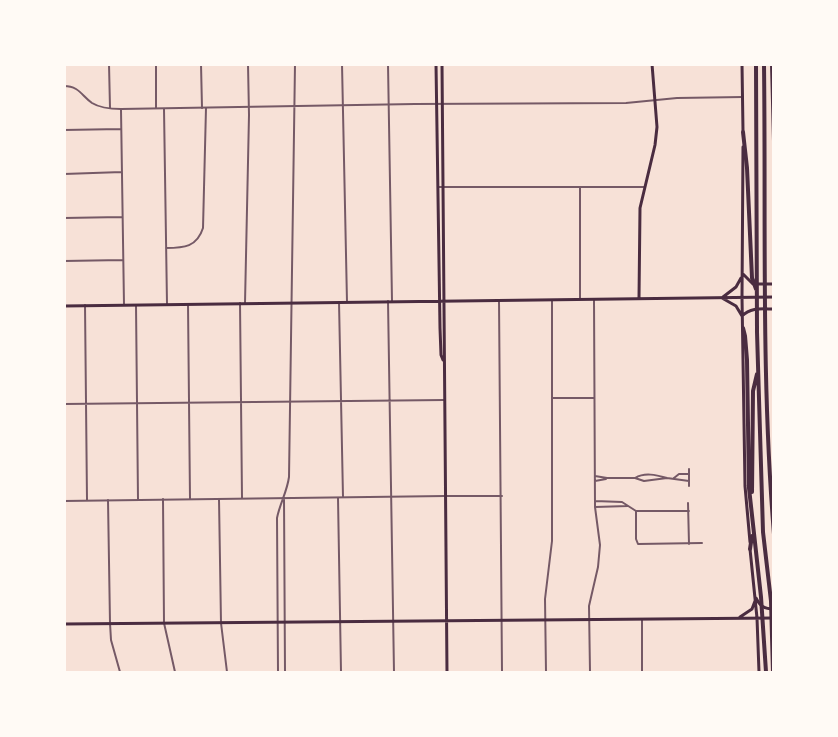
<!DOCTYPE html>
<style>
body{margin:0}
#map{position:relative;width:838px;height:737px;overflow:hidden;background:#f7e1d7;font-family:Helvetica,sans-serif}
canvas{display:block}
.frame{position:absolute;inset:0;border:66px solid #fffaf5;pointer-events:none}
</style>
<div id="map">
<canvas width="838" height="737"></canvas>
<div class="frame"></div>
</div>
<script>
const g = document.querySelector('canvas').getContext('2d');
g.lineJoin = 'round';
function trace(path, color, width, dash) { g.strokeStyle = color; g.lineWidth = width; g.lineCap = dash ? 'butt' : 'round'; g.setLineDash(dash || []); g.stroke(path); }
const minor = new Path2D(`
 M 109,64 L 110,108
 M 156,64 L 156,108
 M 201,64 L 202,108
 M 342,64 L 347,302
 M 388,64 L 392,301
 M 164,109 L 167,304
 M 121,110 L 124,305
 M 64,130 L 121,129
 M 64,174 L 122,172
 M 438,187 L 644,187
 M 580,188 L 580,299
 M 64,218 L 122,217
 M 166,248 C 184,248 197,247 203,228 L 206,108
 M 64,261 L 123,260
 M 499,300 L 502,672
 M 388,301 L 394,672
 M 339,302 L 343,497
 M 240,303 L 242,498
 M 245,303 L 249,115 L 248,64
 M 188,304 L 190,499
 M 85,305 L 87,500
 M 136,305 L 138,500
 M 552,398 L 594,398
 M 64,404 L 444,400
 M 689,469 L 689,486
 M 595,476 L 607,478 L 635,478 L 644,481 L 667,478 L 689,481
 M 635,478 C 645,472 656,475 667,478
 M 674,478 L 679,474 L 688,474
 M 595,481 L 606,479
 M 445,496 L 502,496
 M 338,498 L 341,672
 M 163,499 L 164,623 L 175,672
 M 219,499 L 221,623 L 227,672
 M 108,500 L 110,623 L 111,640 L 120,672
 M 595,501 L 622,502 L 636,511 L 689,511
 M 688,503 L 689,544
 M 595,507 L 628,506
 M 636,511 L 636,539 L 638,544 L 702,543
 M 642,619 L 642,672
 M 546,672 L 545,599 L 552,541 L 552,301
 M 590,672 L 589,606 L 598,567 L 600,545 L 595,507 L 594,299`);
const tertiary = new Path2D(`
 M 64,86 C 79,86 82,96 92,103 C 100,108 111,109 121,109 L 415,104 L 626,103 L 677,98 L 743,97
 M 284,498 L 285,672
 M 64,501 L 445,496
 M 278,672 L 277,518 C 280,503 287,492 289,477 L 295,64`);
const secondary = new Path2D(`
 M 436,64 L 440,328 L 441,355 L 443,360
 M 442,64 L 447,672
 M 742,64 L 743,131
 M 743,147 L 742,297 L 745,486 L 750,542
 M 743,274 L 753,284 L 774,284
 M 723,297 L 736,287 L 741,278
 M 639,298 L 640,208 L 655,145 L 657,127 L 652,64
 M 722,298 L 736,306 L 742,316 C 751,307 762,309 774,309
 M 64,306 L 774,297
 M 750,549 L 757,618 L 759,672
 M 756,598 C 760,606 764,609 774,609
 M 740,617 L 752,609 L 755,601
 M 64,624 L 774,618`);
const motorway = new Path2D(`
 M 756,64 L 757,332 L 763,532 L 771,601 L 773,672
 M 764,64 C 766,221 761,378 774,534
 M 772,64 L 774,141
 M 743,132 L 747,168 L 752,278 L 756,289
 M 743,328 L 745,336 L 747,360 L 749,488 L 761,597 L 766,672
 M 752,492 L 753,391 L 757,374
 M 750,549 L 752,536`);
trace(minor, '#755966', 2);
trace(tertiary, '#755966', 2);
trace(secondary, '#4a2c40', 3);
trace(motorway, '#4a2c40', 4);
</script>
